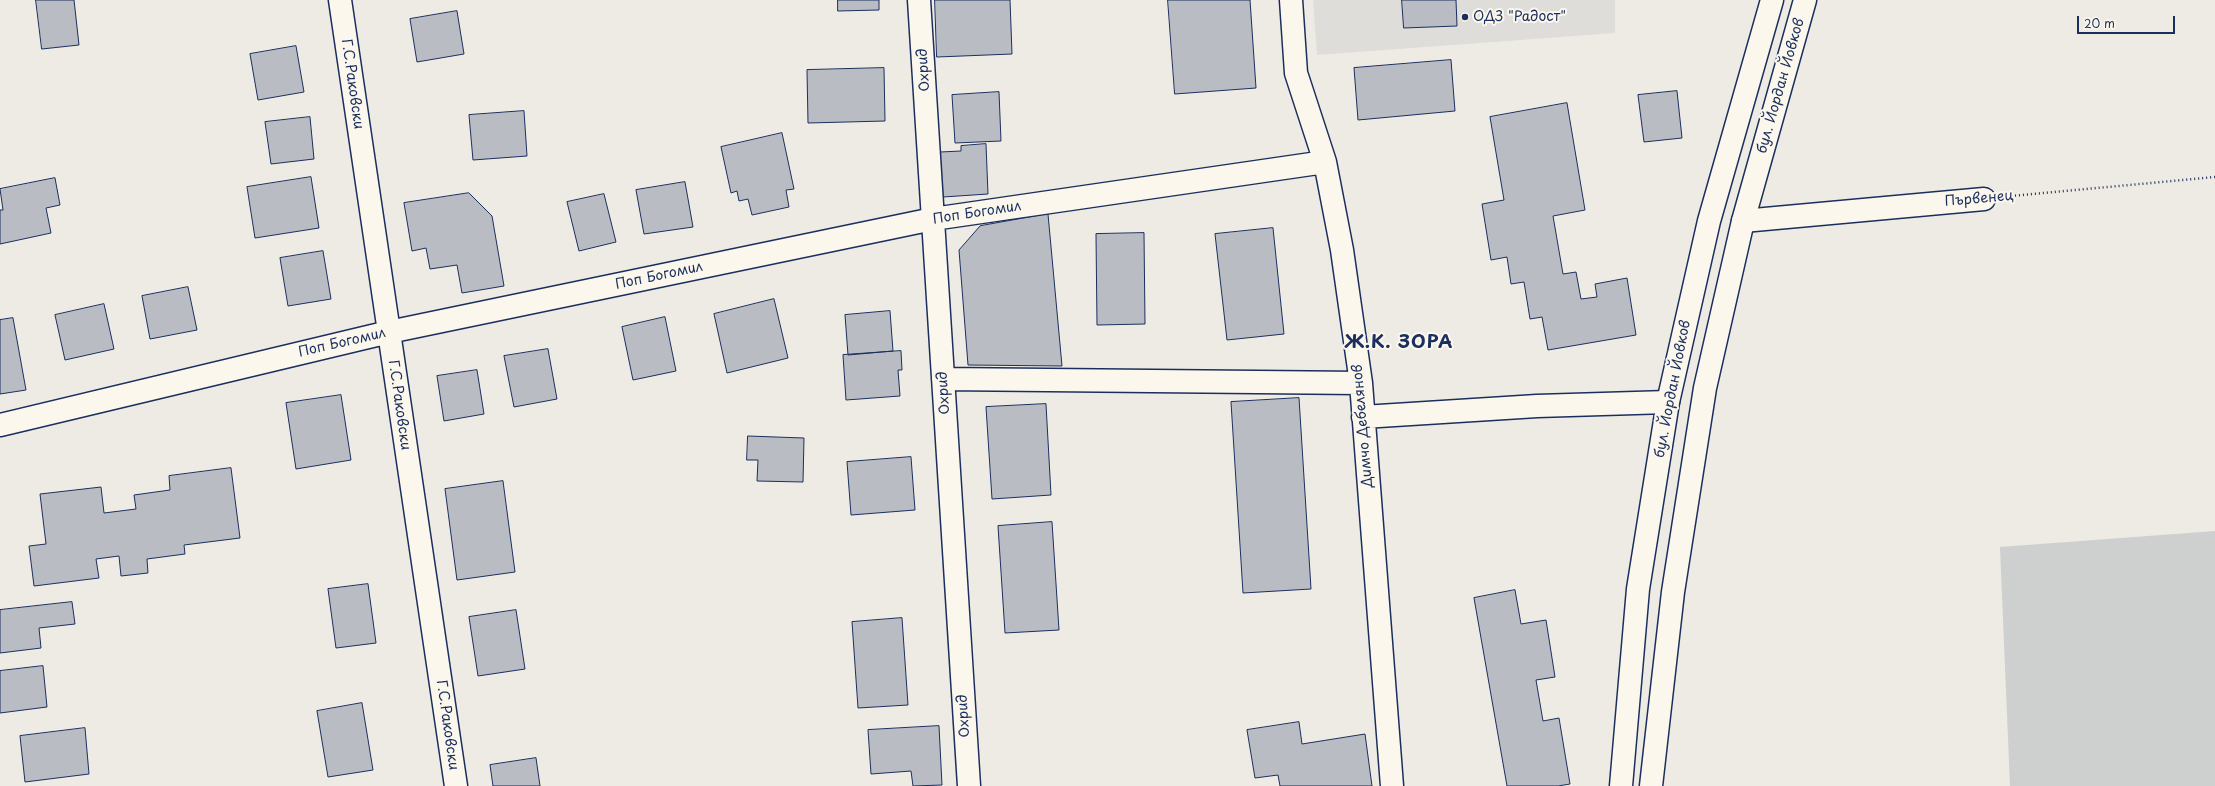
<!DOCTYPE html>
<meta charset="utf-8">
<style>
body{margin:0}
#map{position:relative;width:2215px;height:786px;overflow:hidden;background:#eeebe4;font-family:"Playpen Sans",sans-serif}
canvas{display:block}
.scale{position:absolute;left:2077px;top:16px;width:98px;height:18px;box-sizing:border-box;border:2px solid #1b2f5e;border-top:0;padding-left:5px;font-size:12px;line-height:14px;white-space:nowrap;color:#1b2f5e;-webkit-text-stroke:3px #fbf7ec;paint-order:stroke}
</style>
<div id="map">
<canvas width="2215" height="786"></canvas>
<div class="scale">20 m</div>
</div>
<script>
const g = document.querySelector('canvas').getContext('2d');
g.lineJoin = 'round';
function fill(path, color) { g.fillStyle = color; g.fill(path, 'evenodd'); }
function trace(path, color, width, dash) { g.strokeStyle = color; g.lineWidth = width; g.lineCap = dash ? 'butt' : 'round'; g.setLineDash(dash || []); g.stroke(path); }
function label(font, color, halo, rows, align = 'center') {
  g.font = font + ' "Playpen Sans",sans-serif'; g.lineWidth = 4; g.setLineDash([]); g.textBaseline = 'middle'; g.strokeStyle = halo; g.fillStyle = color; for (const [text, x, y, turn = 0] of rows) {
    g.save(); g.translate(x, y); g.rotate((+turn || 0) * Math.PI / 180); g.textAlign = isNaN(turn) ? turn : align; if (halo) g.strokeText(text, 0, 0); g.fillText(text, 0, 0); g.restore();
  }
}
const built = new Path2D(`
 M 1313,0 L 1615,0 L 1615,33 L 1317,55 Z`);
const green = new Path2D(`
 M 2215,531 L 2215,786 L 2010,786 L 2000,547 Z`);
const building = new Path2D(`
 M 36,0 L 74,0 L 79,45 L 42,49 Z
 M 838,0 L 879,0 L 879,10 L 838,11 Z
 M 935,0 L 1010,0 L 1012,54 L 937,57 Z
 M 1168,0 L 1250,0 L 1256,88 L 1175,94 Z
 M 1402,0 L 1456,0 L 1457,26 L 1404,28 Z
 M 457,11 L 464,54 L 417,62 L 410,19 Z
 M 296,46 L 304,92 L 258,100 L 250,54 Z
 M 1451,60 L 1455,111 L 1358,120 L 1354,68 Z
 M 884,68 L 885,121 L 808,123 L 807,70 Z
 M 1677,91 L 1682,138 L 1644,142 L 1638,95 Z
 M 999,92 L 1001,141 L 955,143 L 952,95 Z
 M 1567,103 L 1585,210 L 1553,216 L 1563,274 L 1576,272 L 1581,299 L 1597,297 L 1595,284 L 1627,278 L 1636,335 L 1548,350 L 1542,317 L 1530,319 L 1524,282 L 1511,284 L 1507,257 L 1491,260 L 1482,204 L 1504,200 L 1490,117 Z
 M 524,111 L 527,156 L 473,160 L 469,115 Z
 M 310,117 L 314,159 L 271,164 L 265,122 Z
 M 782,133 L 794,189 L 786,190 L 789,207 L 752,215 L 748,199 L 739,201 L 737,191 L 731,193 L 721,147 Z
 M 986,144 L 988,194 L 943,197 L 940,152 L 961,151 L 961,146 Z
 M 311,177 L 319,228 L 255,238 L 247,187 Z
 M 55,178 L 60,205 L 46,208 L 51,233 L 0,244 L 0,210 L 3,210 L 0,189 Z
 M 685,182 L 693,227 L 644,234 L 636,190 Z
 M 469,193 L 492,216 L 504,286 L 462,293 L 457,265 L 430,269 L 426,248 L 412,251 L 404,203 Z
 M 604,194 L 616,242 L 579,251 L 567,202 Z
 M 1048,214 L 1062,366 L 968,365 L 959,250 L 980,226 Z
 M 1273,228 L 1284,334 L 1227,340 L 1215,234 Z
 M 1144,233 L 1145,324 L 1097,325 L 1096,234 Z
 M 323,251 L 331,299 L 288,306 L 280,258 Z
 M 188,287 L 197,330 L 150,339 L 142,296 Z
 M 774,299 L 788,358 L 727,373 L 714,314 Z
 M 104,304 L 114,349 L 65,360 L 55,315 Z
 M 890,311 L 893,351 L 848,355 L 845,315 Z
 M 665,317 L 676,371 L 633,380 L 622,327 Z
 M 13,318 L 26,390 L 0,394 L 0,320 Z
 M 548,349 L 557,399 L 514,407 L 504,356 Z
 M 901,351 L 902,370 L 898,370 L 900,396 L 846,400 L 843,355 Z
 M 477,370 L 484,414 L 444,421 L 437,376 Z
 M 341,395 L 351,460 L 296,469 L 286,403 Z
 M 1299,398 L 1311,589 L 1243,593 L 1231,402 Z
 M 1046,404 L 1051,495 L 992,499 L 986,407 Z
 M 748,436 L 804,438 L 803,482 L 757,481 L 758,460 L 747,460 Z
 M 911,457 L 915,510 L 851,515 L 847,462 Z
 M 231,468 L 240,538 L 184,545 L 185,554 L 147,559 L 148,573 L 121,576 L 119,556 L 96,559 L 99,578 L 34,586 L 29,546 L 46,544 L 40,494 L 101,487 L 104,513 L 136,509 L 134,495 L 170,490 L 169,476 Z
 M 503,481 L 515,572 L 457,580 L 445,489 Z
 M 1052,522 L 1059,630 L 1005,633 L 998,526 Z
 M 368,584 L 376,643 L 336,648 L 328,589 Z
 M 1515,590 L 1521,624 L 1546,620 L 1555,677 L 1536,680 L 1543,721 L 1559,718 L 1570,784 L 1558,786 L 1507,786 L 1474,598 Z
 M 72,602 L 75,624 L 39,628 L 41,648 L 0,653 L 0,610 Z
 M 516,610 L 525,669 L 478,676 L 469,617 Z
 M 902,618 L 908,705 L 858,708 L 852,622 Z
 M 43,666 L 47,707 L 0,713 L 0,671 Z
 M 362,703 L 373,770 L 328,777 L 317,711 Z
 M 1299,722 L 1302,744 L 1365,734 L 1372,786 L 1280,786 L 1278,775 L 1255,778 L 1247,730 Z
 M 939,726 L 942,785 L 913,786 L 911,771 L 871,774 L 868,730 Z
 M 85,728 L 89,774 L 25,782 L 20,736 Z
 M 536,758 L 540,786 L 493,786 L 490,765 Z`);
const path = new Path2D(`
 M 2011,196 L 2215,177`);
const street = new Path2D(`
 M 340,0 L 456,786
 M 919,0 L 969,786
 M 1291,0 L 1296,73 L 1325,162 L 1342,250 L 1361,383 L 1392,786
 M 1743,221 L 1984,199
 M 943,379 L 1361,383
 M 1363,417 L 1537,406 L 1668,402
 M 0,425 L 389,332 L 933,219 L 1325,162`);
const secondary = new Path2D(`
 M 1621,786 L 1638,589 L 1668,402 L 1709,221 L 1772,0
 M 1651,786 L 1673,592 L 1705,388 L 1743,221 L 1805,0`);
const markers = [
 [1465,17,4,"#1b2f5e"]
];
const poiNames = [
 ["ОДЗ \"Радост\"",1473,17]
];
const streetNames = [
 ["Охрид",924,70,-94],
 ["Г.С.Раковски",352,84,82],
 ["бул. Йордан Йовков",1781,86,-74],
 ["Първенец",1979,199,-5],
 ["Поп Богомил",977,213,-9],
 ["Поп Богомил",659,276,-12],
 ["Поп Богомил",342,343,-13],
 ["бул. Йордан Йовков",1673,389,-79],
 ["Охрид",944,393,-94],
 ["Г.С.Раковски",399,405,82],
 ["Димчо Дебелянов",1363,426,-95],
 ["Охрид",964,716,-94],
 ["Г.С.Раковски",447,725,82]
];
const districtNames = [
 ["Ж.К. ЗОРА",1399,343]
];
fill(built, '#deddda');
fill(green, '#cecfcf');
fill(building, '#b9bcc3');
trace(building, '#1b2f5e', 1);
trace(street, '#1b2f5e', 25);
trace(secondary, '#1b2f5e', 25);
trace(path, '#1b2f5e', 2.5, [1, 3]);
trace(street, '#fbf7ec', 22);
trace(secondary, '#fbf7ec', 22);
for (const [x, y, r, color] of markers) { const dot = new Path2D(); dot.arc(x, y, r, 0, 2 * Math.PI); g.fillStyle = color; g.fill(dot); trace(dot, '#fbf7ec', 1.5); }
label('14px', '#1b2f5e', '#fbf7ec', poiNames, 'left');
label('14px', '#1b2f5e', '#fbf7ec', streetNames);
g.letterSpacing = '1px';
label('bold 18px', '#1b2f5e', '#fbf7ec', districtNames);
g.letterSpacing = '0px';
</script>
